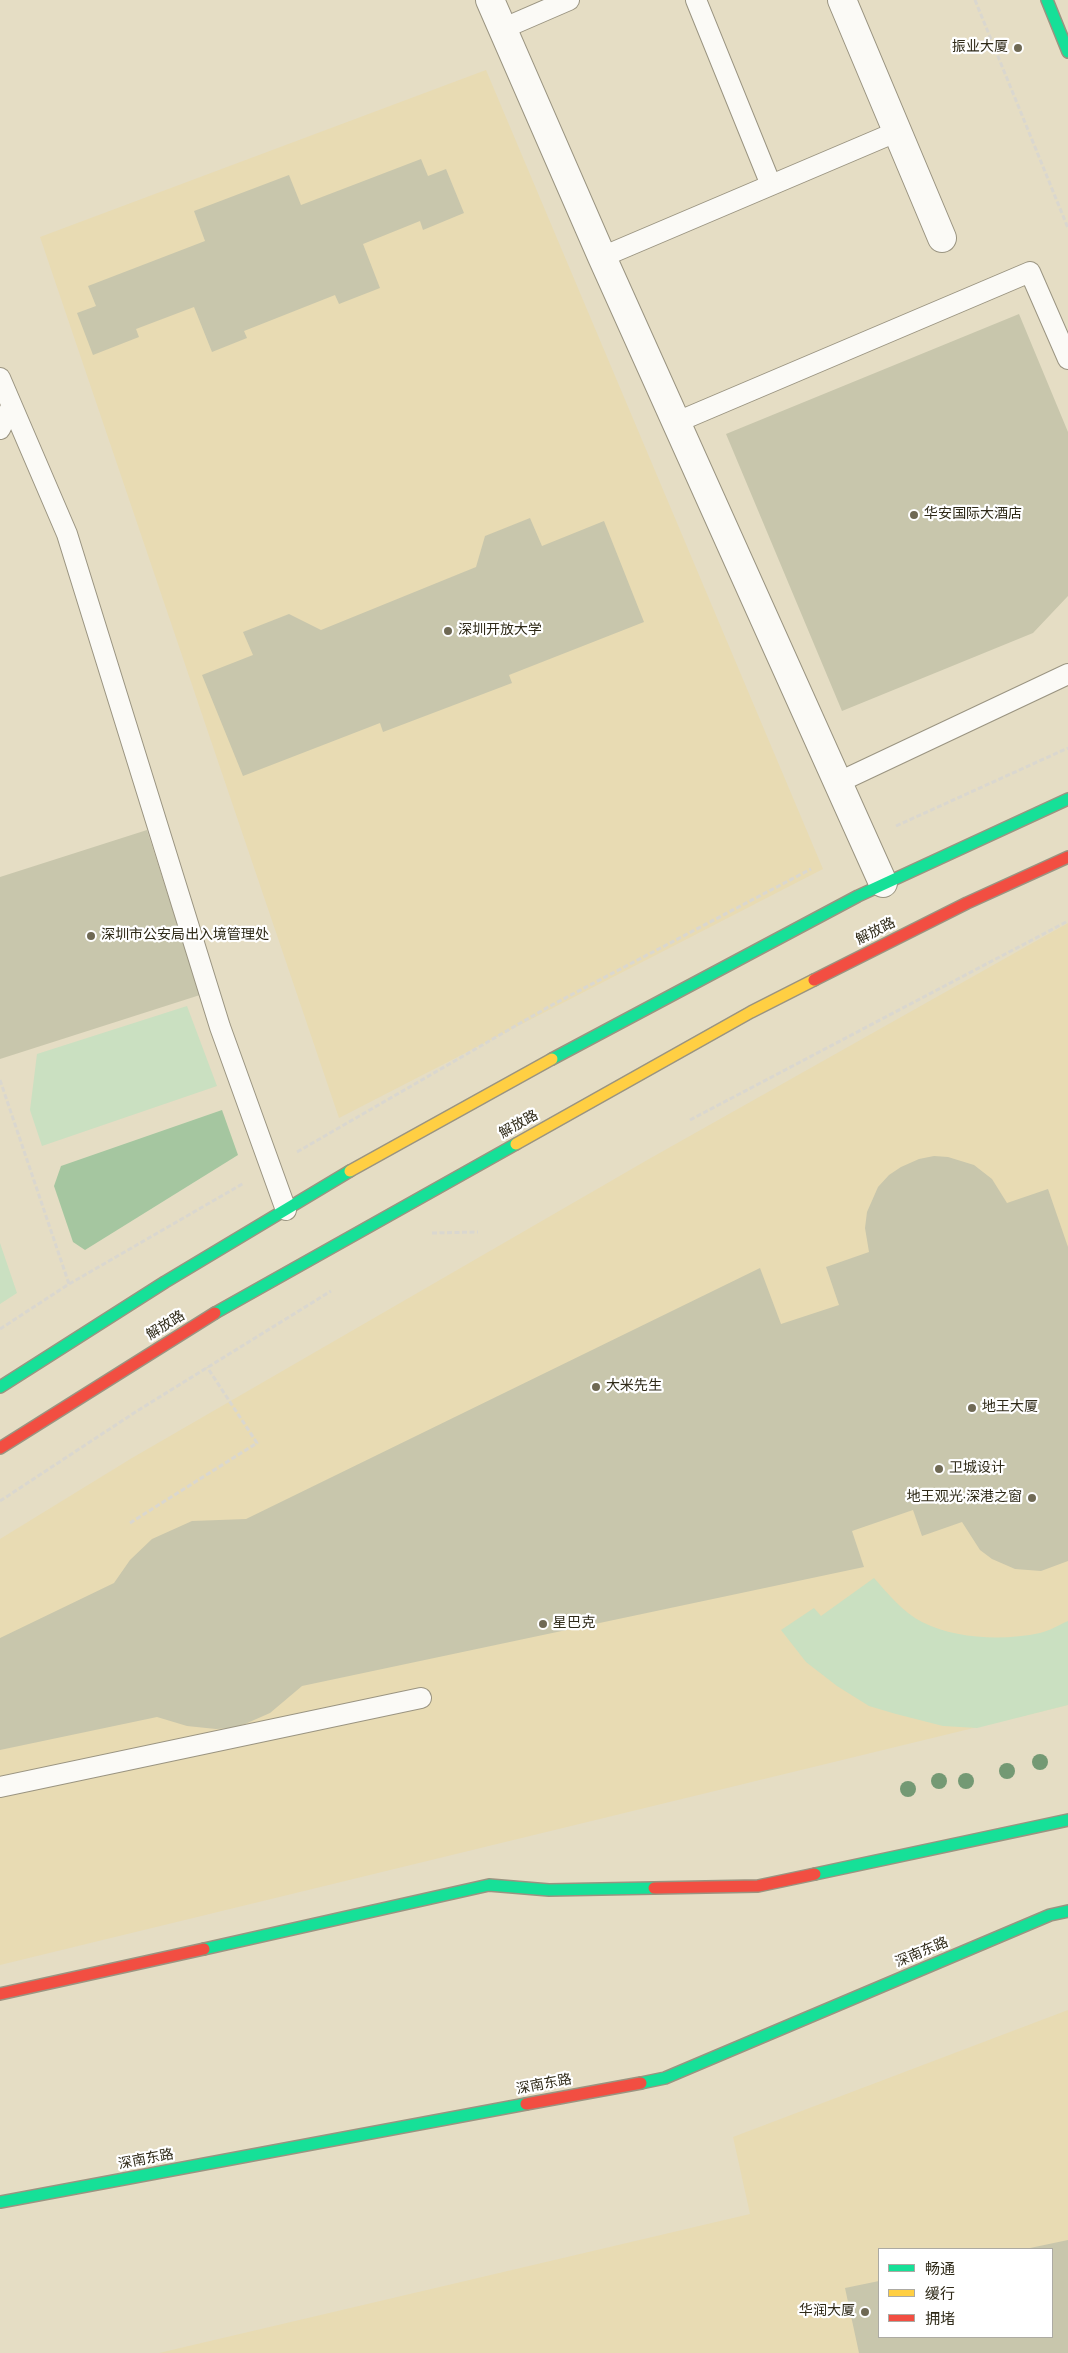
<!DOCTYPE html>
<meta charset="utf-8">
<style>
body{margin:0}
#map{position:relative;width:1068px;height:2353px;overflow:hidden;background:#e5ddc4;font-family:"Nunito Sans","Noto Sans SC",sans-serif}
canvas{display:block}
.legend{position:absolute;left:878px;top:2248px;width:175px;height:90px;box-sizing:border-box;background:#fff;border:1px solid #acaaa3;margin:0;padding:6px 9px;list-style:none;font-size:15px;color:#2f2a18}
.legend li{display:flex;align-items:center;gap:10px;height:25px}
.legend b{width:25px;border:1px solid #acaaa3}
</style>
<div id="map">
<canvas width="1068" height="2353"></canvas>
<ul class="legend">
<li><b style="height:6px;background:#16e098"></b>畅通</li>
<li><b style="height:6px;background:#ffcf43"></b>缓行</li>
<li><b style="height:6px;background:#f24e42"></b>拥堵</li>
</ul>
</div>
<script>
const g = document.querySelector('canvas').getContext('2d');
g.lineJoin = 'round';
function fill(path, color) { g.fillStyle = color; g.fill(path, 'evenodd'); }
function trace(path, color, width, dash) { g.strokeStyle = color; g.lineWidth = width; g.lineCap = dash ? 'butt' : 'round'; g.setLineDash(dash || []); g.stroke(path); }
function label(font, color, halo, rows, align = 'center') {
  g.font = font + ' "Nunito Sans","Noto Sans SC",sans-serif'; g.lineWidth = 4.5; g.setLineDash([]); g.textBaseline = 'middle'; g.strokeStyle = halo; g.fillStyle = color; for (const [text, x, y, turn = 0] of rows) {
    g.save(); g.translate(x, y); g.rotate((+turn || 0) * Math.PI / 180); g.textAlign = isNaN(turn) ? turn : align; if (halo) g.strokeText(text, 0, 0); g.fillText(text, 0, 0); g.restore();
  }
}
const built = new Path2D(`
 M 486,70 L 823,869 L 339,1118 L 40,237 Z
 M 1068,923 L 1068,1705 L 0,1965 L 0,1539 L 132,1458 L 649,1159 Z
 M 1068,2010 L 1068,2353 L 159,2353 L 750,2214 L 733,2137 ZM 879,2249 L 1052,2249 L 1052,2337 L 879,2337 Z`);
const green = new Path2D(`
 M 187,1006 L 217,1086 L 42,1146 L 30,1110 L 37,1054 Z
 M 0,1243 L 17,1293 L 0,1304 Z
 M 874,1578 C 888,1594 903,1612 922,1622 C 956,1639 1003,1641 1040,1633 C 1049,1631 1059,1625 1068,1621 L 1068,1705 L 977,1728 L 943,1726 L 896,1714 L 869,1706 L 837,1686 L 806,1662 L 781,1630 L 814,1608 L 821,1616 Z`);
const forest = new Path2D(`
 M 222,1110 L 238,1155 L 85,1250 L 73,1242 L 54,1186 L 61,1166 Z`);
const building = new Path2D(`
 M 421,159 L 428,176 L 446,169 L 464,213 L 423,230 L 420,221 L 363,244 L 380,288 L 339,304 L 335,295 L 244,331 L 247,338 L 212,352 L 194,307 L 136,329 L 139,337 L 93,355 L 77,313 L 96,306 L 88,286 L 205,241 L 194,211 L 289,175 L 301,205 Z
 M 1019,314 L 1068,432 L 1068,596 L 1033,633 L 842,711 L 726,434 Z
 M 530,518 L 542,546 L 604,521 L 644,622 L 509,675 L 512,683 L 383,732 L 380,723 L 243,776 L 202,675 L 253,655 L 243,632 L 289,614 L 321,630 L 476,567 L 485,536 Z
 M 147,830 L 200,995 L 0,1059 L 0,877 Z
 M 934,1156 L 948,1157 L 974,1165 L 992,1179 L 1007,1203 L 1048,1189 L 1068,1247 L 1068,1561 L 1041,1571 L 1015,1569 L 992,1559 L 980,1550 L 962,1522 L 922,1536 L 913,1510 L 852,1531 L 864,1567 L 302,1686 L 270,1713 L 245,1724 L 231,1728 L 216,1729 L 187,1726 L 157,1717 L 0,1750 L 0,1638 L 114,1583 L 130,1560 L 152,1539 L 192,1521 L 246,1519 L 760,1268 L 781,1324 L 839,1305 L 826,1267 L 869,1252 L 865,1228 L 867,1212 L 878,1187 L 889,1175 L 901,1167 L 919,1159 Z
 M 1068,2240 L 1068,2353 L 859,2353 L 845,2288 L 879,2281 L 879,2337 L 1052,2337 L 1052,2249 L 1030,2248 Z`);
const path = new Path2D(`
 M 975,0 L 1068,228
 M 896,826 L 1068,748
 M 0,1080 L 69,1284
 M 690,1120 L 1068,921
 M 297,1152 L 550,1006 L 811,869
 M 432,1233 L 478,1232
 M 0,1329 L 69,1284 L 244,1183
 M 0,1501 L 137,1411 L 331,1291
 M 130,1523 L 257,1443 L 207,1367`);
const lane = new Path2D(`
 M 696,0 L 771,185
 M 502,29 L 569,0
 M 602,257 L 896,132
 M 0,378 L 67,534 L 220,1027 L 286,1210
 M 677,422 L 1030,272 L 1068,359
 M 0,429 L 11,407
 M 837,783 L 1068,674
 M 0,1787 L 421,1698`);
const street = new Path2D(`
 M 490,0 L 602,257 L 883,883
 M 842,0 L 942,238`);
const fast = new Path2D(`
 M 1047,0 L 1068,52
 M 552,1059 L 858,896 L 1068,799
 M 215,1313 L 516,1144
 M 0,1387 L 165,1282 L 350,1171
 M 815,1874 L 1068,1820
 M 204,1949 L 489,1885 L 549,1890 L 654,1888
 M 641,2083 L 665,2078 L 1050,1915 L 1068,1911
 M 0,2202 L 526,2104`);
const slow = new Path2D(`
 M 516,1144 L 751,1012 L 814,980
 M 350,1171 L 552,1059`);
const jam = new Path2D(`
 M 814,980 L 967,903 L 1068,857
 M 0,1448 L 215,1313
 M 654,1888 L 758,1886 L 815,1874
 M 0,1994 L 204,1949
 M 526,2104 L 641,2083`);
const trees = [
 [1040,1762],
 [1007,1771],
 [939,1781],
 [966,1781],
 [908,1789]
];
const markers = [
 [1018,48,5,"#6f6954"],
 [914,515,5,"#6f6954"],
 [448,631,5,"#6f6954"],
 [91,936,5,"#6f6954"],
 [596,1387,5,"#6f6954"],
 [972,1408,5,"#6f6954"],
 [939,1469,5,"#6f6954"],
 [1032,1498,5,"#6f6954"],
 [543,1624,5,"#6f6954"],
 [865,2312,5,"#6f6954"]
];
const poiNames = [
 ["振业大厦",1008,48,"right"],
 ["华安国际大酒店",924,515],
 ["深圳开放大学",458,631],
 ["深圳市公安局出入境管理处",101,936],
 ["大米先生",606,1387],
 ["地王大厦",982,1408],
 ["卫城设计",949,1469],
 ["地王观光·深港之窗",1022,1498,"right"],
 ["星巴克",553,1624],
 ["华润大厦",855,2312,"right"]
];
const streetNames = [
 ["解放路",876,932,-27],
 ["解放路",519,1125,-29],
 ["解放路",166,1326,-32],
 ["深南东路",922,1953,-23],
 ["深南东路",544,2085,-11],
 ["深南东路",146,2160,-11]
];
fill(built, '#e8dbb3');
fill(green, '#cae0c1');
fill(forest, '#a5c6a0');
fill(building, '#c8c6ac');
trace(lane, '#9a9481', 22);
trace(street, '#9a9481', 30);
trace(fast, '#9a9481', 14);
trace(slow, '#9a9481', 14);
trace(jam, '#9a9481', 14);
trace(path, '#dad7cf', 3, [5, 2.5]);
trace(lane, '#fbfaf6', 20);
trace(street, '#fbfaf6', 28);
trace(fast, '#16e098', 11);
trace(slow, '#ffcf43', 11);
trace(jam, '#f24e42', 11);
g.fillStyle = '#749974';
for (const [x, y] of trees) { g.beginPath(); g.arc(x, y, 8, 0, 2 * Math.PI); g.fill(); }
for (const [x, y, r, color] of markers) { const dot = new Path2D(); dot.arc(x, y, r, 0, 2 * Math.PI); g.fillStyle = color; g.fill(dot); trace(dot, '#fff', 2); }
label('14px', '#2f2a18', '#fff', poiNames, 'left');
label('14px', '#2f2a18', '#fff', streetNames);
</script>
